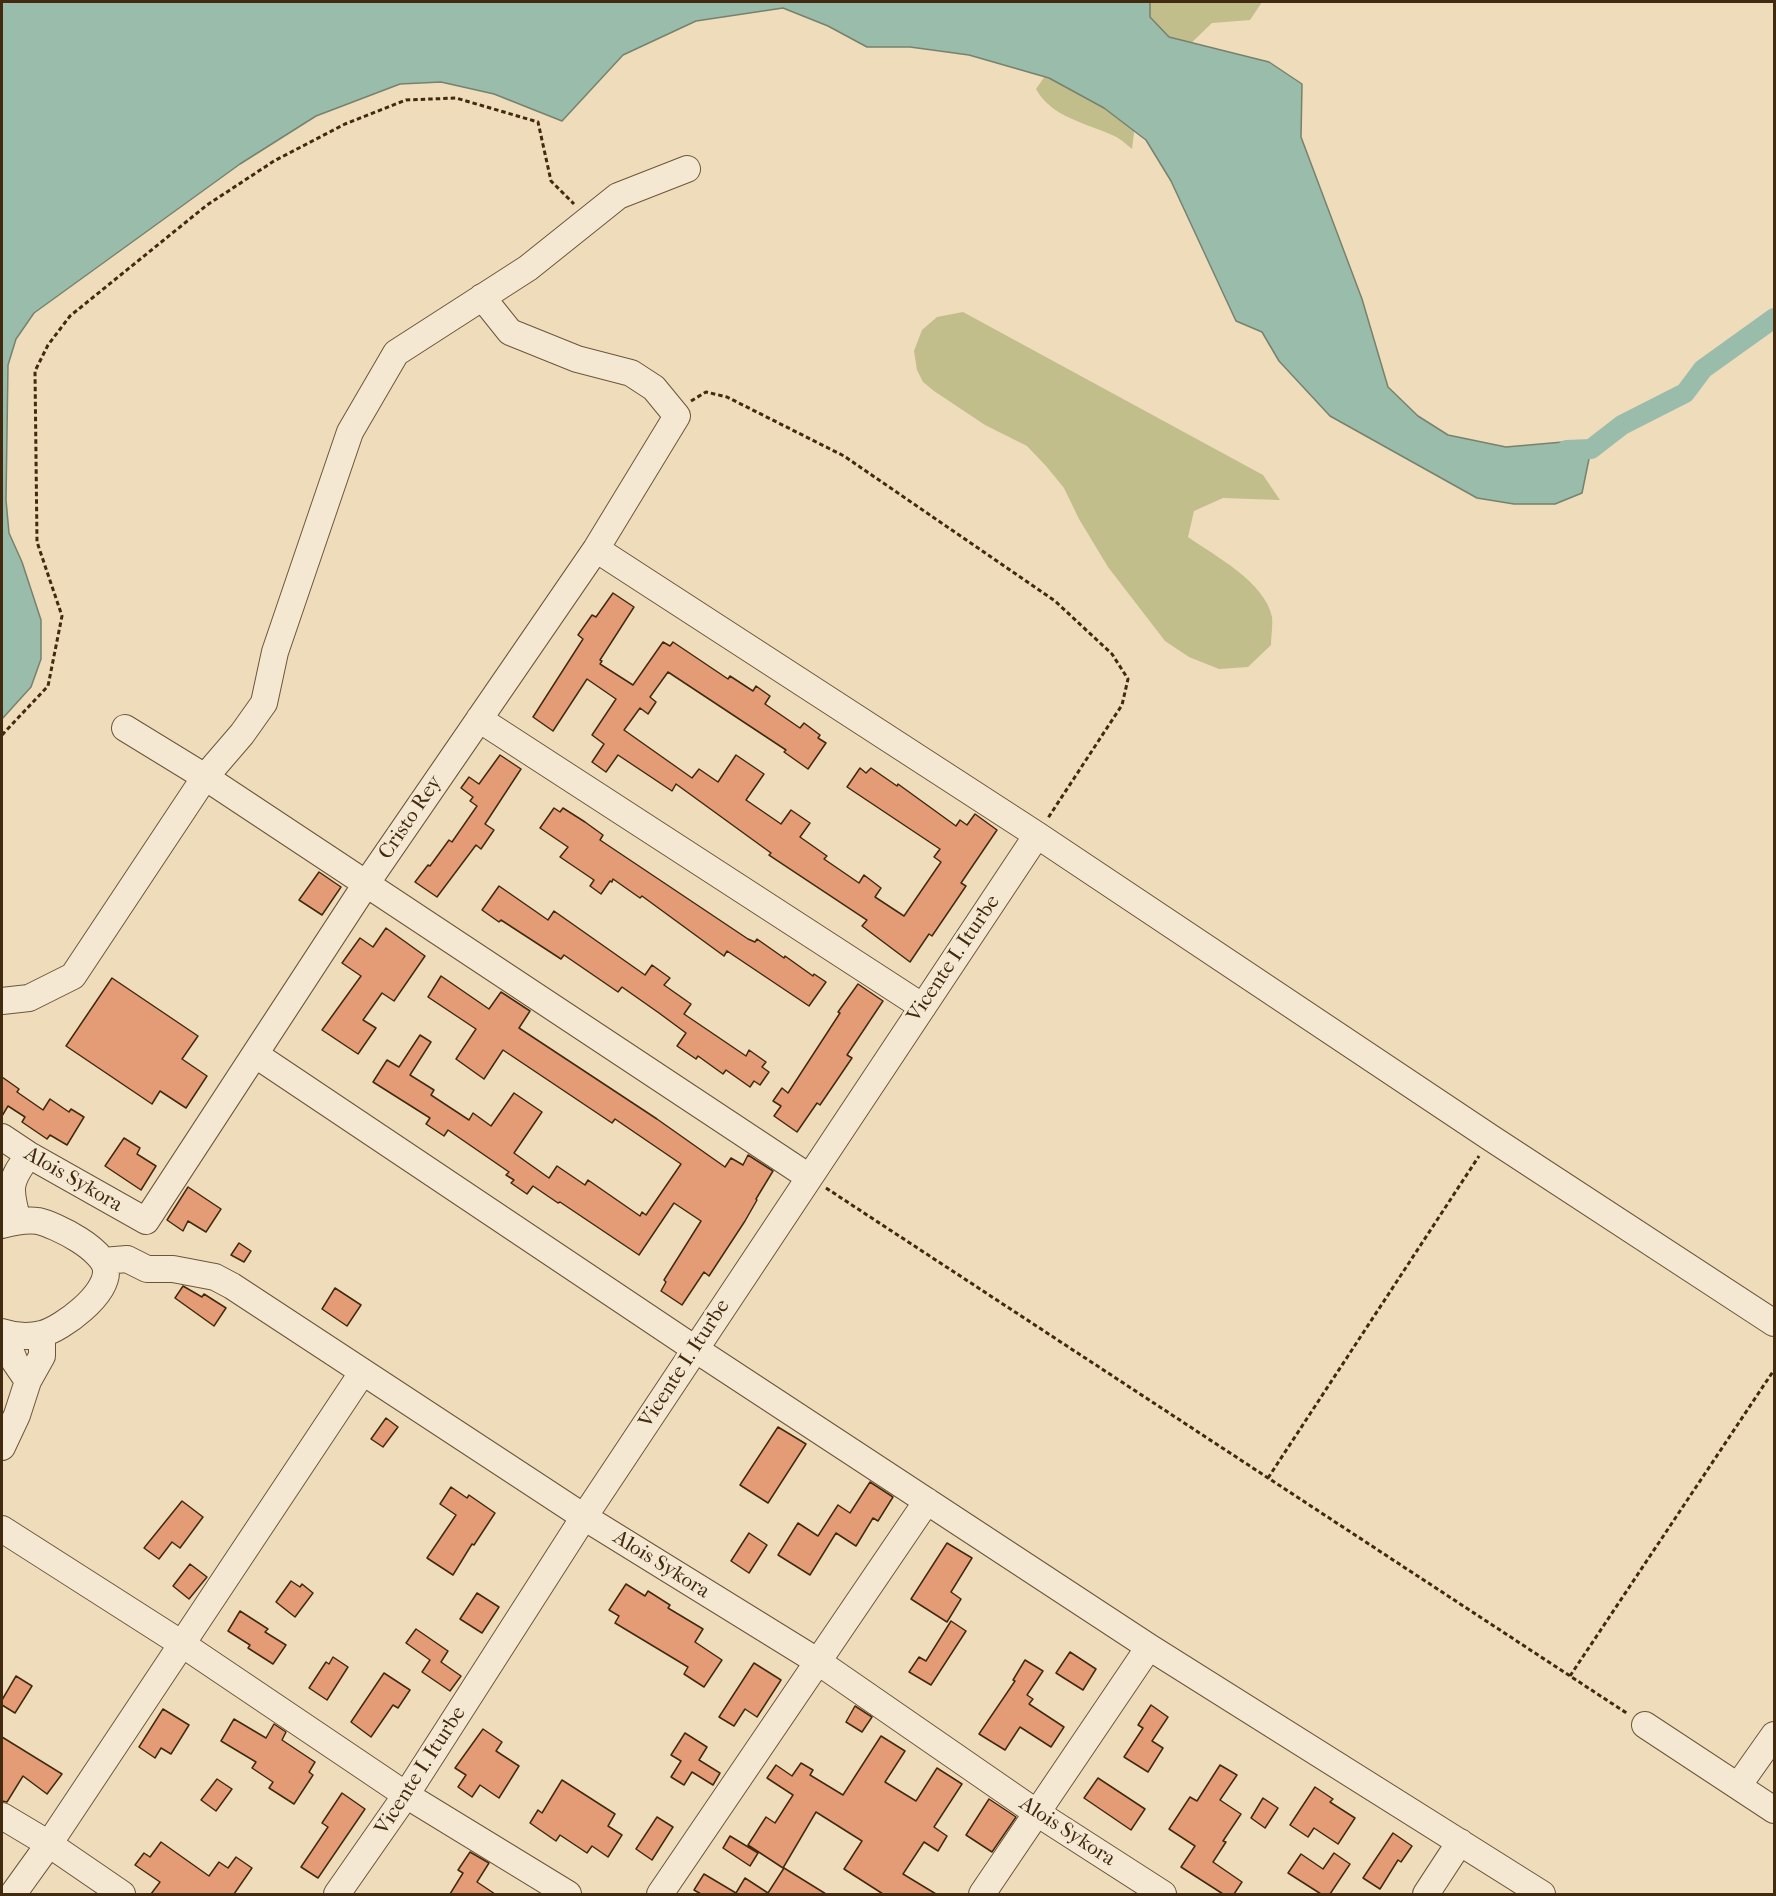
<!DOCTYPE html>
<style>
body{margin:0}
#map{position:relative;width:1776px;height:1896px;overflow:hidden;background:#efdcba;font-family:"IM FELL French Canon",serif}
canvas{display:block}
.frame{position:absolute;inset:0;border:3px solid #412a0f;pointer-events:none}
</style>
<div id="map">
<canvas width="1776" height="1896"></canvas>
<div class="frame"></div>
</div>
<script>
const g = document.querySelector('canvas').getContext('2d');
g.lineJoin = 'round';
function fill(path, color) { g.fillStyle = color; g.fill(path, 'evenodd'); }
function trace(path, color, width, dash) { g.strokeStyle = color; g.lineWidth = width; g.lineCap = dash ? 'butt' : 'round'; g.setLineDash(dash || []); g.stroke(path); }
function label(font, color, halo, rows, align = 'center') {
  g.font = font + ' "IM FELL French Canon",serif'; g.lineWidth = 6; g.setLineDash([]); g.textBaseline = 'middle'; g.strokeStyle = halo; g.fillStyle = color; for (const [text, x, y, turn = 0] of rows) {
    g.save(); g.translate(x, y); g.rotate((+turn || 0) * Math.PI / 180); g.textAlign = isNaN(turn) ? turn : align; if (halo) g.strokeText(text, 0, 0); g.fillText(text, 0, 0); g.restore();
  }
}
const green = new Path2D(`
 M 1096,2 L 1262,2 L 1250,20 L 1212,23 L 1139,93 L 1132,149 C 1126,144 1120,138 1112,135 C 1086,123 1051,117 1036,89 Z
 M 963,312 L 1263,475 L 1280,500 L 1223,498 L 1194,511 L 1188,537 C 1215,556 1265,582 1272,617 C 1273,626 1271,637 1271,645 L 1248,667 L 1219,669 L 1189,657 L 1165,641 L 1108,567 L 1079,519 L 1064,488 L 1046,466 L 1027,446 L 985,425 L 934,391 L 923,382 L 917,370 L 914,351 L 922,330 L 937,317 Z`);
const water = new Path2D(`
 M 2,2 L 1150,2 L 1150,17 L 1169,37 L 1269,62 L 1302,84 L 1301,137 L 1362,299 L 1388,387 L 1418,416 L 1448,435 L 1506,447 L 1563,442 L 1591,449 L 1582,493 L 1555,504 L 1514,504 L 1477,498 L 1330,416 L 1279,361 L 1262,332 L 1236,321 L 1171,181 L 1146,140 L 1104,108 L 1049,78 L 969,55 L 910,47 L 867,47 L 828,26 L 783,8 L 696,21 L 623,55 L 562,121 L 494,94 L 441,82 L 400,84 L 316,116 L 240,164 L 34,313 L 16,339 L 8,365 L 6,500 L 9,533 L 22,562 L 41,620 L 41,659 L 31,687 L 2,719 Z`);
const canal = new Path2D(`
 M 1566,450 L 1591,449 L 1622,425 L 1685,393 L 1703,369 L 1774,318`);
const building = new Path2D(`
 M 613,593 L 634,607 L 600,660 L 602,661 L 600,664 L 633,685 L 663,642 L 670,646 L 673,642 L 728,679 L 730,676 L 753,691 L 756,686 L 770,696 L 765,704 L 800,728 L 804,723 L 820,735 L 818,738 L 826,743 L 808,769 L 784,752 L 786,750 L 668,672 L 650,697 L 656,702 L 648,714 L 640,708 L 624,730 L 692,778 L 699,769 L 718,782 L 736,755 L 764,774 L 746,800 L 781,824 L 791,810 L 810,823 L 800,837 L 827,856 L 824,859 L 859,883 L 864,875 L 881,888 L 875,897 L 904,916 L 941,862 L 934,857 L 940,849 L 847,787 L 860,768 L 866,773 L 871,768 L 897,786 L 898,784 L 956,826 L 960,820 L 967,825 L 975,814 L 997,830 L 961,883 L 966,886 L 932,936 L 929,934 L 910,962 L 862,926 L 867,920 L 769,855 L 771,853 L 676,784 L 672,791 L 618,755 L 606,772 L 592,762 L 604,744 L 592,735 L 616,699 L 587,679 L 553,731 L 533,717 L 583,639 L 578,635 L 592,615 L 596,617 Z
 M 500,755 L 521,769 L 485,824 L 494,830 L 481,849 L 476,845 L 437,897 L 415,882 L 428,865 L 430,866 L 449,840 L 452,842 L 477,806 L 470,801 L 473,797 L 461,788 L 469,777 L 479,784 Z
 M 554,808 L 560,812 L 563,808 L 585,822 L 603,835 L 600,840 L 748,939 L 755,942 L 757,939 L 784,958 L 785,956 L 813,976 L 814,974 L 826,982 L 809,1006 L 727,951 L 724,956 L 642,896 L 640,898 L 613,879 L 612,882 L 610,881 L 601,894 L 590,886 L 594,880 L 560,857 L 568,847 L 540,828 Z
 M 319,872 L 341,887 L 322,915 L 299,900 Z
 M 499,886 L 548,920 L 554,911 L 645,975 L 652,965 L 670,978 L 664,985 L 691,1004 L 684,1014 L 746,1056 L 749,1050 L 766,1062 L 762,1067 L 769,1072 L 760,1085 L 754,1081 L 750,1087 L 726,1070 L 723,1074 L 698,1056 L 696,1059 L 677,1046 L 686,1033 L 659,1013 L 622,987 L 618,992 L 564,955 L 561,959 L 501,920 L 499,922 L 482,910 Z
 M 386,928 L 425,956 L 394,1001 L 382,993 L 363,1020 L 376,1028 L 358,1054 L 322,1030 L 361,976 L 342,963 L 360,938 L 373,947 Z
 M 441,976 L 489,1009 L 501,992 L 530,1011 L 519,1028 L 657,1119 L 725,1167 L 731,1158 L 743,1165 L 748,1155 L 773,1171 L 756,1199 L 757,1200 L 745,1221 L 709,1276 L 704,1272 L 682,1305 L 661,1291 L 666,1282 L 664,1280 L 701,1221 L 674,1203 L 639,1255 L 560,1202 L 558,1203 L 533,1186 L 527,1194 L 511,1183 L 514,1180 L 506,1175 L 509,1172 L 448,1130 L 444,1136 L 426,1124 L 430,1118 L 373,1082 L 387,1060 L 399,1067 L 420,1035 L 431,1042 L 410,1075 L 434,1090 L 431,1095 L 469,1120 L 473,1113 L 491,1126 L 514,1093 L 542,1112 L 514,1153 L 549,1178 L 557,1166 L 585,1185 L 588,1180 L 640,1216 L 642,1212 L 646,1215 L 681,1164 L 615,1119 L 612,1123 L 503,1050 L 484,1079 L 456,1059 L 476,1029 L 428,997 Z
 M 112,978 L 198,1036 L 182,1059 L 207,1076 L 186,1108 L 160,1091 L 152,1104 L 66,1046 Z
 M 858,984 L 883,1001 L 847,1055 L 852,1058 L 820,1105 L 817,1103 L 797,1132 L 774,1116 L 781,1106 L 773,1101 L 782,1088 L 788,1093 L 840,1013 L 838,1012 Z
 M 2,1077 L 19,1089 L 17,1092 L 43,1110 L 50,1099 L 69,1112 L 71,1109 L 84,1117 L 67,1145 L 50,1135 L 47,1139 L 22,1122 L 25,1117 L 8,1106 L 2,1116 Z
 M 124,1138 L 140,1148 L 137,1154 L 156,1166 L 141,1190 L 105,1166 Z
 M 188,1187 L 221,1209 L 206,1232 L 188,1221 L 183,1231 L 167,1220 Z
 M 239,1243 L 251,1251 L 244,1262 L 231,1255 Z
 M 183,1286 L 202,1297 L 204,1294 L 226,1308 L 214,1326 L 175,1298 Z
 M 335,1288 L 361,1305 L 347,1326 L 322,1309 Z
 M 386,1418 L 398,1427 L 383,1447 L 371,1439 Z
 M 778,1427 L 806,1444 L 768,1503 L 740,1485 Z
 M 870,1482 L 893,1497 L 878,1521 L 873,1518 L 856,1546 L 836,1533 L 810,1575 L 778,1555 L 798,1523 L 818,1536 L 838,1505 L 850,1513 Z
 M 451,1487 L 467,1498 L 469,1495 L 495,1513 L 474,1545 L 472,1544 L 453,1575 L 427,1558 L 456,1515 L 440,1504 Z
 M 182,1501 L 203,1517 L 180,1548 L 172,1542 L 159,1559 L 144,1548 Z
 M 749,1533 L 767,1545 L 749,1573 L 731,1561 Z
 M 947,1543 L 972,1558 L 951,1592 L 961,1599 L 947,1622 L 911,1599 Z
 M 190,1564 L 207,1577 L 189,1599 L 173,1586 Z
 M 291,1581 L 300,1587 L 302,1584 L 313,1593 L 295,1617 L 276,1602 Z
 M 626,1584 L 645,1596 L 648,1591 L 670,1605 L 668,1608 L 703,1629 L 695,1642 L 722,1660 L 704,1687 L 684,1674 L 688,1667 L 615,1623 L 619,1616 L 609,1610 Z
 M 477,1593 L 499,1607 L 482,1633 L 460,1619 Z
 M 240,1611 L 268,1629 L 265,1632 L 286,1645 L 273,1664 L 248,1648 L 250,1645 L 228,1631 Z
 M 951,1621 L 966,1631 L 931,1685 L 909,1672 L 919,1657 L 926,1661 Z
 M 416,1629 L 448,1651 L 441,1662 L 461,1676 L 450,1691 L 422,1672 L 430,1660 L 406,1643 Z
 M 1070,1652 L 1096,1669 L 1083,1690 L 1056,1673 Z
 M 333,1657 L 348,1667 L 327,1700 L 309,1688 L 326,1662 L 329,1664 Z
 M 1025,1660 L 1043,1671 L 1027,1695 L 1033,1699 L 1029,1704 L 1064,1727 L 1051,1747 L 1020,1727 L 1005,1750 L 979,1734 L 1015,1681 L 1013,1680 Z
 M 754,1663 L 781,1680 L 757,1717 L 745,1709 L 734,1726 L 719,1717 Z
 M 384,1673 L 410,1690 L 398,1708 L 393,1705 L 371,1737 L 351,1722 Z
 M 16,1676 L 32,1686 L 15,1713 L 2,1705 L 2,1700 Z
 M 1151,1705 L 1168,1717 L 1152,1741 L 1163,1748 L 1148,1772 L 1124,1757 L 1143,1728 L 1138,1725 Z
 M 855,1706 L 872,1717 L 862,1732 L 846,1722 Z
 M 163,1709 L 189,1725 L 171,1754 L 161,1748 L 155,1758 L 139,1747 Z
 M 234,1719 L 266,1738 L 274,1724 L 286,1732 L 282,1740 L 315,1762 L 309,1772 L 313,1775 L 294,1804 L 269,1788 L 273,1782 L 252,1768 L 256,1762 L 221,1741 Z
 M 483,1729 L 502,1742 L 496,1751 L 519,1766 L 499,1798 L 480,1785 L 472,1797 L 458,1787 L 466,1775 L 455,1768 Z
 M 685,1733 L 707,1747 L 699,1760 L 720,1773 L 713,1785 L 692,1772 L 684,1785 L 671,1777 L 681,1761 L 671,1755 Z
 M 881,1736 L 905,1751 L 885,1782 L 916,1801 L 937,1768 L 962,1784 L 934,1827 L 947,1836 L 938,1851 L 924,1842 L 903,1874 L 936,1894 L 883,1894 L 844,1869 L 862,1841 L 816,1812 L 783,1868 L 748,1845 L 766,1817 L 775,1823 L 793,1795 L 767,1778 L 776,1765 L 792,1776 L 801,1763 L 813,1770 L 810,1775 L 843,1795 Z
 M 2,1737 L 62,1774 L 47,1794 L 23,1776 L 7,1802 L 2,1801 Z
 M 1220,1765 L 1237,1775 L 1220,1800 L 1241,1814 L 1223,1841 L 1226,1842 L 1213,1862 L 1242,1882 L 1234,1894 L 1223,1894 L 1181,1867 L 1195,1846 L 1169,1829 L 1190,1797 L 1197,1801 Z
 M 1098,1778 L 1145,1809 L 1131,1830 L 1084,1798 Z
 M 217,1779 L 232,1789 L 216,1811 L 201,1800 Z
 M 562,1780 L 615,1814 L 608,1826 L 622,1835 L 608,1857 L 592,1846 L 587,1853 L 560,1835 L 556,1841 L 530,1823 L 538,1810 L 542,1813 Z
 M 1315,1787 L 1333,1799 L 1330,1802 L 1355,1818 L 1338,1844 L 1314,1828 L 1308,1837 L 1290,1825 Z
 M 342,1793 L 365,1809 L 318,1878 L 301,1867 L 328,1827 L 322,1823 Z
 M 1263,1798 L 1278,1808 L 1265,1828 L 1251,1818 Z
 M 989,1799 L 1016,1817 L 992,1852 L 966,1835 Z
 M 657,1817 L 673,1827 L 652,1860 L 636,1849 Z
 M 1393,1833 L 1412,1846 L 1401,1862 L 1398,1860 L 1380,1889 L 1363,1878 Z
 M 730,1836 L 758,1853 L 750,1866 L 723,1848 Z
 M 161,1842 L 209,1876 L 219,1862 L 228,1868 L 236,1857 L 252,1868 L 234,1894 L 151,1894 L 160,1882 L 135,1865 L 144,1853 L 150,1857 Z
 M 470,1852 L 489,1863 L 477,1882 L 495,1894 L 450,1894 L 463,1873 L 458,1870 Z
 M 1334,1853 L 1350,1864 L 1330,1894 L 1321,1894 L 1288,1873 L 1301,1854 L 1323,1869 Z
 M 784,1868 L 826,1894 L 701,1894 L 694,1890 L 704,1874 L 736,1893 L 745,1878 L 768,1893 Z`);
const path = new Path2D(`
 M 691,401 L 706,392 L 727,397 L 844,456 L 1055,601 L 1112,654 L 1128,679 L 1122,705 L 1048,818
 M 2,735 L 48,686 L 62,616 L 37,542 L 35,371 L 48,345 L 70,316 L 207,205 L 274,161 L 345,124 L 406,100 L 456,98 L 538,122 L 551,181 L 574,204
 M 826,1188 L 1628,1714
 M 1268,1478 L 1479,1156
 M 1570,1676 L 1774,1370`);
const minor = new Path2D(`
 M 596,549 L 1037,835 L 1491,1138 L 1774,1323
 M 479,719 L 923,1007
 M 125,728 L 205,777 L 809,1177
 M 2,1001 L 29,998 L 73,976 L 205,777 L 242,734 L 264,703 L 275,652 L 350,432 L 396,353 L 528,268 L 618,196 L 687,169
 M 256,1055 L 695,1349 L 1149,1647 L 1542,1894
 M 2,1137 L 29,1155 L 146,1221 L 366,884 L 596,549 L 677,416 L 654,388 L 631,373 L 577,359 L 510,332 L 482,297
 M 18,1221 C 9,1189 8,1182 29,1155
 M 2,1225 C 13,1222 26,1219 38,1221 C 56,1225 106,1250 106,1271 C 107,1295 63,1328 42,1334 C 29,1337 14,1336 2,1332
 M 103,1261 L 127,1259 L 147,1269 L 173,1269 L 215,1277 L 232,1286 L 584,1517 L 817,1661 L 1037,1813 L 1163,1894
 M 3,1333 L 15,1362 L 28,1381
 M 2,1447 L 17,1415 L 28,1381 L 42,1356 L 42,1334
 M 2,1529 L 182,1644 L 406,1795 L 568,1894
 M 1645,1725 L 1774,1810
 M 1738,1786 L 1774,1735
 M 2,1816 L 49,1844 L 122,1894
 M 13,1894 L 49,1844 L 362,1373
 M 337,1894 L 406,1795 L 584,1517 L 1037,835
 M 660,1894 L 927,1501
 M 982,1894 L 1149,1647
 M 1426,1894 L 1460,1842`);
const streetNames = [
 ["Cristo Rey",411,818,-56],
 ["Vicente I. Iturbe",954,959,-56],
 ["Alois Sykora",73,1180,30],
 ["Vicente I. Iturbe",685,1364,-57],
 ["Alois Sykora",661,1565,32],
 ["Vicente I. Iturbe",421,1771,-57],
 ["Alois Sykora",1067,1832,33]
];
fill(green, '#c1be8b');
fill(water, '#9abcab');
trace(water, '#76826d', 1.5);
trace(canal, '#9abcab', 20);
fill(building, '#e49c76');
trace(building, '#412a0f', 1.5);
trace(minor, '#6c563a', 28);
trace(path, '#412a0f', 3, [4.5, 3]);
trace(minor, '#f5e8d2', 26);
label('21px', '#412a0f', '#f5e8d2', streetNames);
</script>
